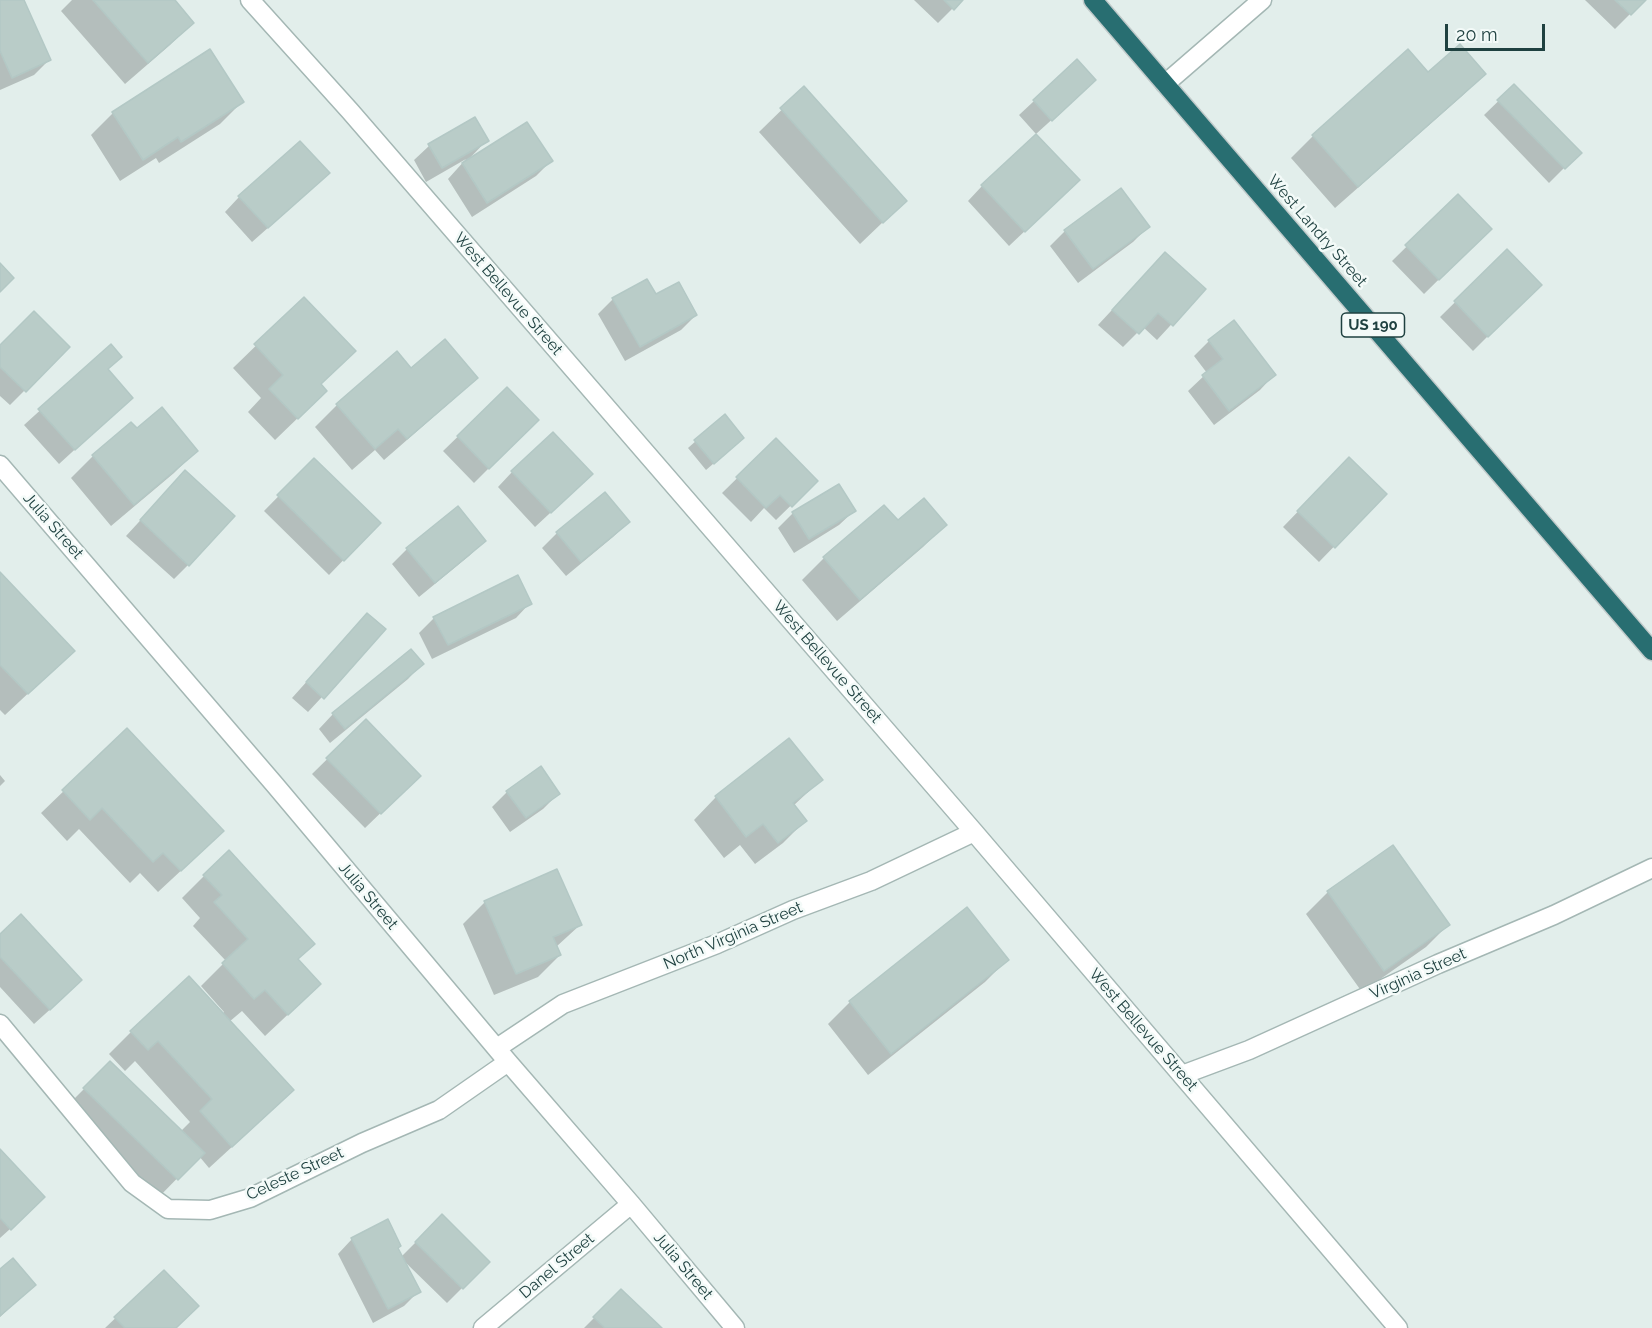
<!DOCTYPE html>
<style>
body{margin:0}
#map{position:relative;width:1652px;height:1328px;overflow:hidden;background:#e2eeeb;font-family:Raleway,sans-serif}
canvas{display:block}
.scale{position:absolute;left:1445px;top:24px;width:100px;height:27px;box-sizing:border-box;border:3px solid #1f4140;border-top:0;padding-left:8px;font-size:18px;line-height:21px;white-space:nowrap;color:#1f4140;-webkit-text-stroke:4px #f3faf8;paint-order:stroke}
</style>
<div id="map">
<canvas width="1652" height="1328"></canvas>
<div class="scale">20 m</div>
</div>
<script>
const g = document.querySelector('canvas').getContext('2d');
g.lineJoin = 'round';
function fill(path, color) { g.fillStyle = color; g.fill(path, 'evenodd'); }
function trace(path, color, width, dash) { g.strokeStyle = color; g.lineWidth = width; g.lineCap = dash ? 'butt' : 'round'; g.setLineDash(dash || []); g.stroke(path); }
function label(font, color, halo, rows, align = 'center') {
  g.font = font + ' Raleway,sans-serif'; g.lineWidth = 5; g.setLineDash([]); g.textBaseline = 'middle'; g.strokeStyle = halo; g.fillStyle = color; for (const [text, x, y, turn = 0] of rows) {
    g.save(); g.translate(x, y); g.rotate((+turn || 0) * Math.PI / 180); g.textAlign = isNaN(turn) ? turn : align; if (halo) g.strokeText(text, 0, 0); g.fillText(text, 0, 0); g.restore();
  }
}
const shadow = new Path2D(`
 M 0,0 L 22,0 L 49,60 L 34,75 L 0,90 Z
 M 72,0 L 173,0 L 192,23 L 170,45 L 125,84 L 61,11 Z
 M 914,0 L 961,0 L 938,23 Z
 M 1585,0 L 1644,0 L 1615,29 Z
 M 1408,51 L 1428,74 L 1484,74 L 1462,96 L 1335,208 L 1291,158 L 1313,136 Z
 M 1077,61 L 1079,95 L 1036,134 L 1019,115 Z
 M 1514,86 L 1579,153 L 1549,183 L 1484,115 Z
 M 804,88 L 905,201 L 860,244 L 759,132 Z
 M 242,102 L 220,124 L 159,163 L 156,158 L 120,181 L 91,135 L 113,113 Z
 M 474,119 L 487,140 L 470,158 L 471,159 L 551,161 L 536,176 L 472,217 L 448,179 L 466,159 L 426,182 L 414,160 L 429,146 Z
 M 982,186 L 1063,195 L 1009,246 L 968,201 Z
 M 313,188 L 252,242 L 225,212 L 239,197 Z
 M 1458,196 L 1490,229 L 1424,294 L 1392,261 Z
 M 1148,227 L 1133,242 L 1078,283 L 1050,246 L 1065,231 Z
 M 1507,251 L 1539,285 L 1473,351 L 1440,317 Z
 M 1150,269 L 1204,289 L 1157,340 L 1143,327 L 1123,347 L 1098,325 Z
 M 655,296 L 696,315 L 681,330 L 625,361 L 598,314 L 613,299 Z
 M 304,299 L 319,385 L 303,413 L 275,440 L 248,412 L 261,398 L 233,368 Z
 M 1209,341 L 1274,375 L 1260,390 L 1214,425 L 1188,391 L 1207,373 L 1194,356 Z
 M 111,346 L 107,370 L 131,398 L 59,464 L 24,425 Z
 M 0,347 L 68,347 L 10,405 L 0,396 Z
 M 411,370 L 476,377 L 454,399 L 384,460 L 375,450 L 352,470 L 315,427 L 337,405 Z
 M 507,389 L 537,420 L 474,483 L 443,451 Z
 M 724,416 L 735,445 L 706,470 L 688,448 Z
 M 131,424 L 137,430 L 196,451 L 174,473 L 111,526 L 71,478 L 93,456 Z
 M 776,440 L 816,481 L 776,520 L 764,508 L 751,522 L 722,493 Z
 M 1349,459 L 1385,494 L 1319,562 L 1283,527 Z
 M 314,460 L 379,523 L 329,575 L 264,511 Z
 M 512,472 L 576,489 L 535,527 L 498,487 Z
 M 171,487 L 188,565 L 174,579 L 126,536 Z
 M 605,494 L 628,522 L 613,537 L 566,576 L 542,548 L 557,533 Z
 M 854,511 L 839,525 L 794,553 L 778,528 L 793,513 Z
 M 945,525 L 923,547 L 837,621 L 802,580 L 824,558 Z
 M 484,541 L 469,556 L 419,597 L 392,564 L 407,549 Z
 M 0,575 L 50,673 L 5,715 L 0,710 Z
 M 530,603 L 516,618 L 432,659 L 419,633 L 434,618 Z
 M 353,630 L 384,630 L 308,712 L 292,698 Z
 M 422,664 L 408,679 L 330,743 L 319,729 L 333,714 Z
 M 366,721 L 419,776 L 365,828 L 312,774 Z
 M 127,730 L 200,853 L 158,892 L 140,873 L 130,883 L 79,829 L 67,841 L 41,813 Z
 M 789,740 L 821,780 L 793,806 L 805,821 L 783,843 L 755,864 L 740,845 L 724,858 L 694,820 L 716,797 Z
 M 0,775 L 5,781 L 0,786 Z
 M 507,792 L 558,794 L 543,809 L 510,832 L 492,807 Z
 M 1392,847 L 1448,925 L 1426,947 L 1362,992 L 1306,914 L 1328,892 Z
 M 204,876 L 297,960 L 297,1006 L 265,1036 L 242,1011 L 229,1022 L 270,1112 L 209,1168 L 199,1156 L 155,1201 L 62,1111 L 110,1063 L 181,1131 L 190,1122 L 135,1061 L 125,1071 L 109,1054 L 131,1032 L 222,1014 L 224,1012 L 201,986 L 226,961 L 193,926 L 200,918 L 182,898 Z
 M 485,902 L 580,925 L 556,947 L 560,955 L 538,977 L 494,995 L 463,924 Z
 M 0,936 L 66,995 L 34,1024 L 0,987 Z
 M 1007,960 L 985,982 L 868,1075 L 828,1024 L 850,1002 Z
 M 0,1152 L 29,1212 L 0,1238 Z
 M 442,1216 L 488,1262 L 447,1303 L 404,1261 L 419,1291 L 404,1306 L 373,1323 L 338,1254 L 352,1239 L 397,1248 L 401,1257 Z
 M 0,1271 L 34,1284 L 0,1317 Z
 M 164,1272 L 174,1328 L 105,1328 Z
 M 621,1291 L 660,1328 L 584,1328 Z`);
const building = new Path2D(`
 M 0,0 L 24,0 L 51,60 L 12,78 L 0,51 Z
 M 93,0 L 175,0 L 194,23 L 148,63 Z
 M 944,0 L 963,0 L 954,10 Z
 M 1615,0 L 1646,0 L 1631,15 Z
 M 1460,44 L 1486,74 L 1358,187 L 1312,135 L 1408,49 L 1428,72 Z
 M 210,49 L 244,102 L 181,142 L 178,137 L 143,160 L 112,112 Z
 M 1077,59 L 1096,80 L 1052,121 L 1033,100 Z
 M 1514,84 L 1582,153 L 1565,169 L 1497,100 Z
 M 804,86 L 907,201 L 883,223 L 780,108 Z
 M 475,117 L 489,141 L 442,168 L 428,144 Z
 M 527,122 L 553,161 L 487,203 L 462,163 Z
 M 1036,134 L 1080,180 L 1025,232 L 981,185 Z
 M 300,141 L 330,173 L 268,228 L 238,196 Z
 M 1121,188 L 1150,227 L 1093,269 L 1064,230 Z
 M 1458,194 L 1492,229 L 1439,280 L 1405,245 Z
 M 1507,249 L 1542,285 L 1488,337 L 1454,301 Z
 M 1165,252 L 1206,289 L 1173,326 L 1158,313 L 1139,334 L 1112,310 Z
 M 0,263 L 14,278 L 0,292 Z
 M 647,279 L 656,294 L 679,282 L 697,315 L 640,347 L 612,298 Z
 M 304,297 L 356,351 L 321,384 L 327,391 L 298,419 L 269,389 L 283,375 L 254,344 Z
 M 34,311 L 70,347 L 26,392 L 0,367 L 0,345 Z
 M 1234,320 L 1276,375 L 1229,411 L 1202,375 L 1223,359 L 1208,340 Z
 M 445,339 L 478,378 L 407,439 L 398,429 L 375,449 L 336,404 L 397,351 L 411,368 Z
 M 111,344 L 122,357 L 108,369 L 133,398 L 75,450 L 38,409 Z
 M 507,387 L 539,420 L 489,469 L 457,436 Z
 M 162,407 L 198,451 L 134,505 L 92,455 L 131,422 L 137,428 Z
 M 725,414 L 744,438 L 714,464 L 694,440 Z
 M 553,432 L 593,474 L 551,513 L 511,471 Z
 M 776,438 L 818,481 L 792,507 L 780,495 L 766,508 L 736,477 Z
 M 1349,457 L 1387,494 L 1335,548 L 1297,511 Z
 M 314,458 L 381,523 L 344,561 L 277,495 Z
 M 185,470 L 235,516 L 189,566 L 140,520 Z
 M 839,484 L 856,511 L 809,539 L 792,512 Z
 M 605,492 L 630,522 L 581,562 L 556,532 Z
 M 924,498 L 947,525 L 860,600 L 823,557 L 884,505 L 898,520 Z
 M 458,506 L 486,541 L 435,583 L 406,548 Z
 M 0,572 L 75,651 L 28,694 L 0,665 Z
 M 518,575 L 532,604 L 448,645 L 433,617 Z
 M 367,613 L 386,629 L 324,699 L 306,682 Z
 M 411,649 L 424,664 L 345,729 L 332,713 Z
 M 366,719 L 421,776 L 381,814 L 326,758 Z
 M 127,728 L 224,831 L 181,871 L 163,853 L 153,862 L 102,808 L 90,820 L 62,790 Z
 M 789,738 L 823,780 L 793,803 L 807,821 L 778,843 L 763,824 L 746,837 L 715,796 Z
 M 541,766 L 560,794 L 526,818 L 506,791 Z
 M 1393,845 L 1450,925 L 1384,971 L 1327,891 Z
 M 229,850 L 315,944 L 298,959 L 321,984 L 288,1015 L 265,990 L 254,999 L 222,963 L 248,939 L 214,902 L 222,895 L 203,875 Z
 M 557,869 L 582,925 L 553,937 L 561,955 L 516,974 L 484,901 Z
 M 967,907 L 1009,960 L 891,1054 L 849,1001 Z
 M 21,914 L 82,980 L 50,1010 L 0,957 L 0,934 Z
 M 189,976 L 294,1090 L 232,1147 L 200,1111 L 212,1099 L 158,1041 L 148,1050 L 130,1031 Z
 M 110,1061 L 205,1153 L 178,1180 L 83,1088 Z
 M 0,1149 L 45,1197 L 11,1230 L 0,1218 Z
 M 442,1214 L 490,1262 L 463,1289 L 415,1242 Z
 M 388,1219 L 401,1246 L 398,1248 L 421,1292 L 388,1309 L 351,1238 Z
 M 13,1258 L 36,1285 L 0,1316 L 0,1269 Z
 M 164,1270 L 199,1306 L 176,1328 L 125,1328 L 114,1317 Z
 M 621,1289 L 662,1328 L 605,1328 L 593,1317 Z`);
const street = new Path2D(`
 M 250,0 L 350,111 L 974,832 L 1398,1328
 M 1165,84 L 1262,0
 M 0,465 L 275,785 L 508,1062 L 631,1204 L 735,1328
 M 0,1024 L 132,1183 L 168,1209 L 210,1210 L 250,1198 L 362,1143 L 439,1110 L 508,1062
 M 497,1048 L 563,1004 L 717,944 L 793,910 L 871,881 L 974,832
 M 1182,1075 L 1249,1050 L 1438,964 L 1554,915 L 1652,868
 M 483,1328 L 631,1204`);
const highway = new Path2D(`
 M 1093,0 L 1652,651`);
const shields = [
 [1373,325,63]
];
const shieldNames = [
 ["US 190",1373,325]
];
const streetNames = [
 ["West Landry Street",1317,231,49],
 ["West Bellevue Street",508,294,49],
 ["Julia Street",53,526,49],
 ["West Bellevue Street",827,662,49],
 ["Julia Street",368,896,50],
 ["North Virginia Street",733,936,-23],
 ["Virginia Street",1418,974,-24],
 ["West Bellevue Street",1143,1030,49],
 ["Celeste Street",295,1174,-25],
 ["Danel Street",557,1266,-40],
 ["Julia Street",683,1266,50]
];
fill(shadow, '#0003');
fill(building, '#b9ccc8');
trace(building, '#b3c8c5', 1.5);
trace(street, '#a4b7b4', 21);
trace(highway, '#c0caca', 21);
trace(street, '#fff', 18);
trace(highway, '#286e71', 18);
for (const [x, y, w] of shields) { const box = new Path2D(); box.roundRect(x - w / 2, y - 12, w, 24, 4.5); g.fillStyle = '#f3faf8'; g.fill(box); trace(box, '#1f4140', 1.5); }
label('bold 15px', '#1f4140', null, shieldNames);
label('16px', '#1f4140', '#f3faf8', streetNames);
</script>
